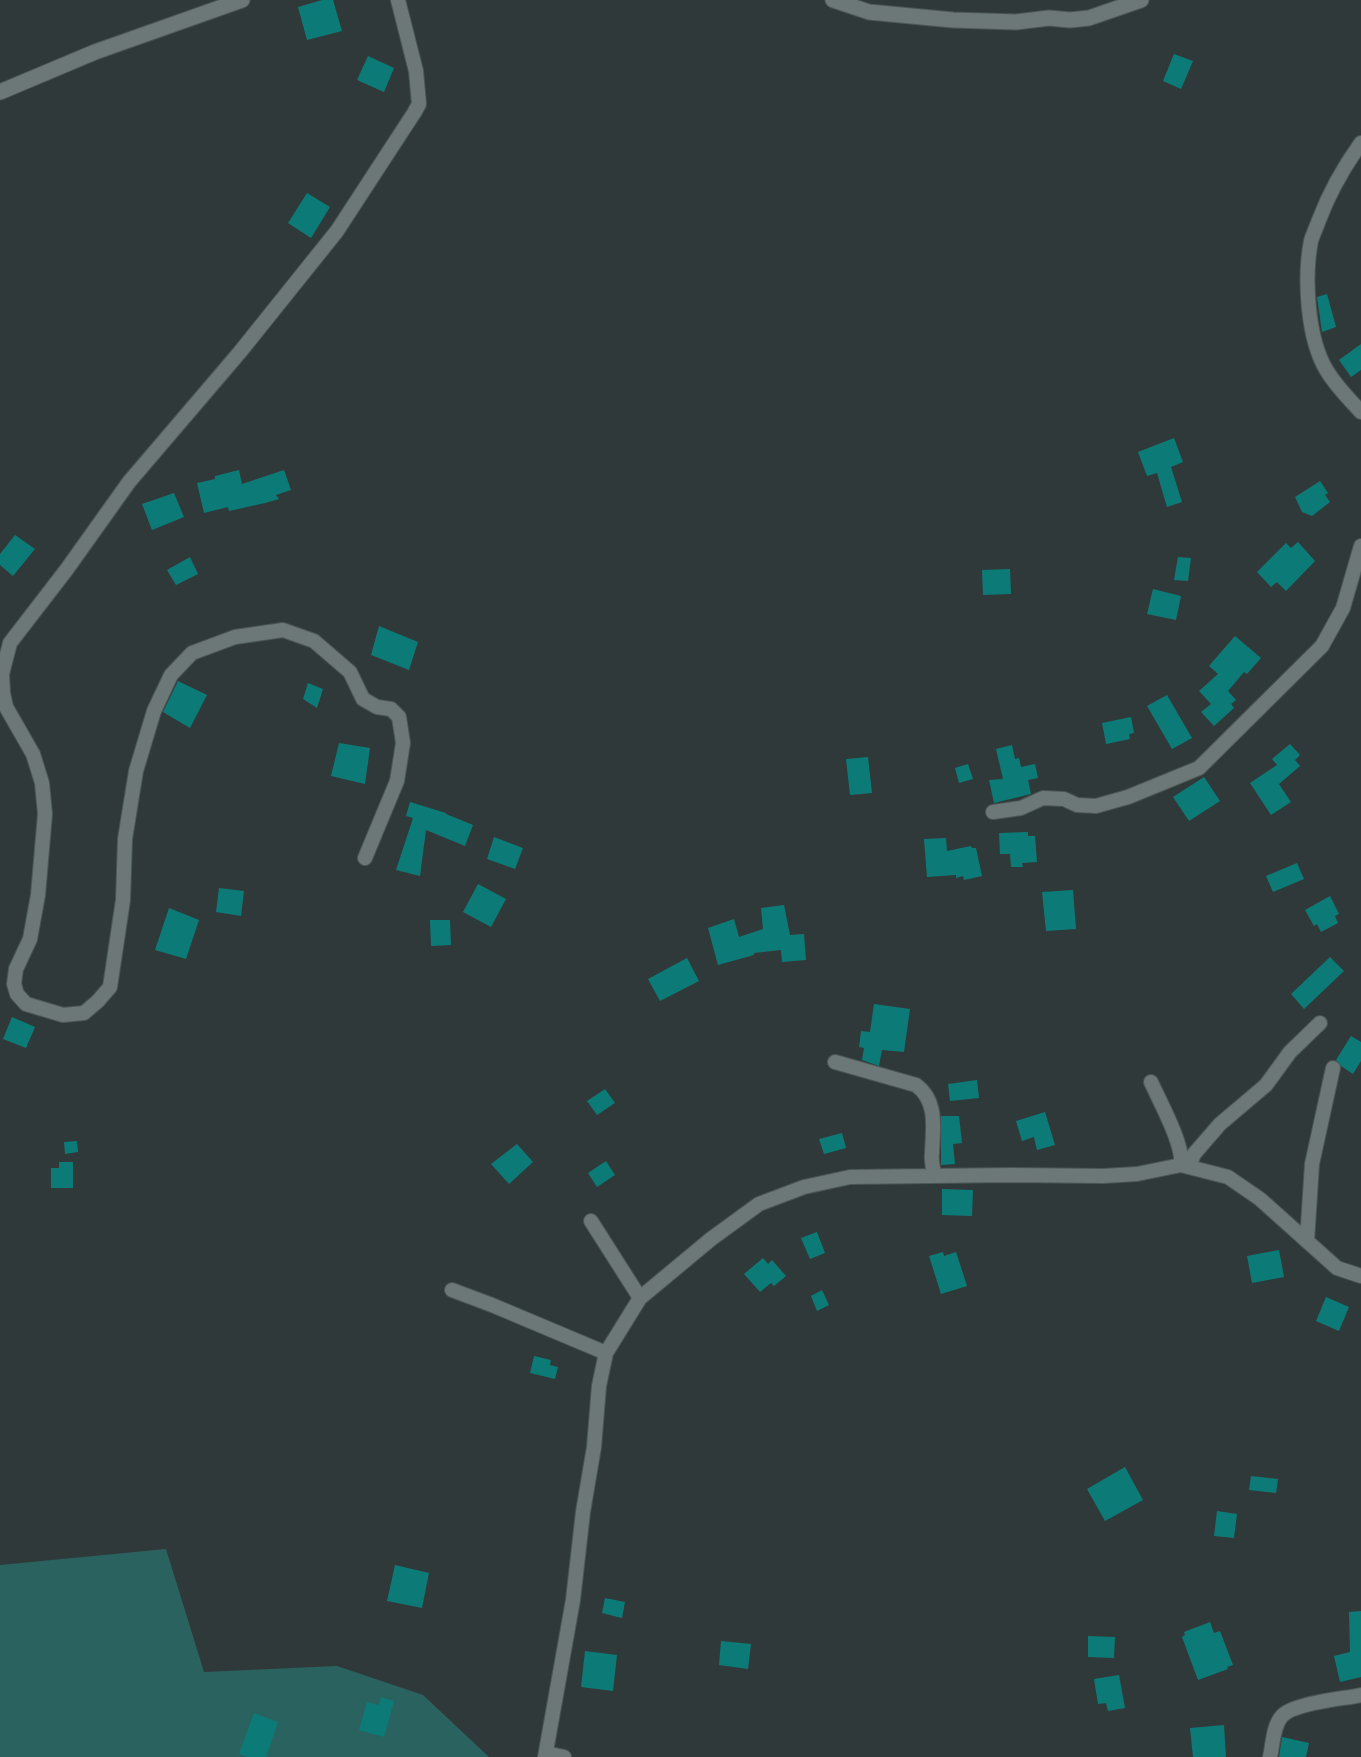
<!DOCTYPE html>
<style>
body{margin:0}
canvas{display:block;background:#2f3939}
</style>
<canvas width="1361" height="1757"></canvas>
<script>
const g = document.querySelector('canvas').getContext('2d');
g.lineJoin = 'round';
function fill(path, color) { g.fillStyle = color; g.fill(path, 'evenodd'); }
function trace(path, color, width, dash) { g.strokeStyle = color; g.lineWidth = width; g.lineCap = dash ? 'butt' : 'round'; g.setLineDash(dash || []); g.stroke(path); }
const green = new Path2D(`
 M 166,1549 L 204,1672 L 337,1666 L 423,1695 L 489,1757 L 0,1757 L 0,1565 Z`);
const building = new Path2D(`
 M 322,0 L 333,0 L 342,31 L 307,40 L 298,7 Z
 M 1174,54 L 1193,61 L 1181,89 L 1163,81 Z
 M 368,56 L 394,68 L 384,92 L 357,80 Z
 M 307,193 L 330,207 L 311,238 L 288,223 Z
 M 1327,294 L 1336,327 L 1322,332 L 1317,297 Z
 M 1361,344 L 1361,370 L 1351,377 L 1339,360 Z
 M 1174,438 L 1183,462 L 1171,467 L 1182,502 L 1167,507 L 1157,473 L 1147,476 L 1138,452 Z
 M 239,470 L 242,484 L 284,470 L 291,490 L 276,495 L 279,499 L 265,503 L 229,511 L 228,507 L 204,513 L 197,483 L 215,479 L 215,476 Z
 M 1320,481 L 1328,493 L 1325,495 L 1330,502 L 1312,516 L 1302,512 L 1295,497 Z
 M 174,493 L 184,517 L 152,530 L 142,504 Z
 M 15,535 L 35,549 L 13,576 L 0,565 L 0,554 Z
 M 1298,542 L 1315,561 L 1286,591 L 1277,582 L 1271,587 L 1257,572 L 1286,543 L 1291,548 Z
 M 190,557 L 198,574 L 176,585 L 167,570 Z
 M 1178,557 L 1191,558 L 1188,581 L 1174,580 Z
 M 1010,569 L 1011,594 L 983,595 L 982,570 Z
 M 1153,589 L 1181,596 L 1176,620 L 1147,614 Z
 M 379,626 L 418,642 L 409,670 L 371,655 Z
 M 1235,636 L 1261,658 L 1247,674 L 1244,672 L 1228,691 L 1236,700 L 1231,704 L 1234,708 L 1214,726 L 1201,712 L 1211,704 L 1199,691 L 1218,674 L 1209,666 Z
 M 178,681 L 207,695 L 190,728 L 163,712 Z
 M 308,683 L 323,689 L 317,708 L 303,699 Z
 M 1167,695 L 1192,738 L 1172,749 L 1147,706 Z
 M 1131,717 L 1134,733 L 1129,734 L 1130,739 L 1106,744 L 1102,723 Z
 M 339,743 L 370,748 L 365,784 L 331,776 Z
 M 1290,744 L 1300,755 L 1295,760 L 1300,766 L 1279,784 L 1291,802 L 1271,815 L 1250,783 L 1277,765 L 1272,759 Z
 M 1012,745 L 1015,759 L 1019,758 L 1021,767 L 1035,764 L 1038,778 L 1028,780 L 1031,794 L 994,803 L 989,780 L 1003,779 L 996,749 Z
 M 868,757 L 872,793 L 850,795 L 846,759 Z
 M 968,764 L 973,779 L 959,783 L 955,768 Z
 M 1204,777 L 1220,801 L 1189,821 L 1173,797 Z
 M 410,802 L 446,813 L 446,814 L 473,825 L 465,846 L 426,830 L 420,876 L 396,870 L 413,818 L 406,816 Z
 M 1028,832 L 1028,836 L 1035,836 L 1037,862 L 1022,863 L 1023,867 L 1011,867 L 1010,854 L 1000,854 L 999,833 Z
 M 494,837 L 523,848 L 515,869 L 487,859 Z
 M 946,838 L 947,851 L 971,846 L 972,848 L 976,848 L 982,876 L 964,880 L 963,876 L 956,878 L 956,875 L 927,877 L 924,839 Z
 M 1297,863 L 1304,879 L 1273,892 L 1266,876 Z
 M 478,884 L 506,899 L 491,927 L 463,912 Z
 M 219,888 L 244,891 L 241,916 L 216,912 Z
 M 1073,890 L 1076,929 L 1046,931 L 1042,892 Z
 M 1330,896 L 1339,914 L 1335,916 L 1338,923 L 1321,932 L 1317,924 L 1314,926 L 1305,910 Z
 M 784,905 L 790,935 L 804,934 L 806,960 L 782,962 L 781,950 L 754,953 L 754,955 L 718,965 L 708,928 L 734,919 L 739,937 L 763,929 L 761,908 Z
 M 169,908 L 199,920 L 186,959 L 155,950 Z
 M 430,920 L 450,920 L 451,945 L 431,946 Z
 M 1330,957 L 1344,971 L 1304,1009 L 1291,994 Z
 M 687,958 L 699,981 L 660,1001 L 648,979 Z
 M 874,1004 L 910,1009 L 904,1052 L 882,1050 L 879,1066 L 862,1060 L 864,1048 L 859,1047 L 861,1031 L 870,1032 Z
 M 12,1017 L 35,1027 L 26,1048 L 3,1039 Z
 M 1351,1036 L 1361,1042 L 1361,1061 L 1353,1074 L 1341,1066 L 1336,1060 Z
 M 977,1080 L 979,1098 L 950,1101 L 948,1084 Z
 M 605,1089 L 615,1103 L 597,1115 L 587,1101 Z
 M 1045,1112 L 1055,1145 L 1037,1150 L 1034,1137 L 1022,1141 L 1016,1121 Z
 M 941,1116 L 959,1116 L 962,1143 L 953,1144 L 955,1164 L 941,1165 Z
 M 842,1133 L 846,1148 L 824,1154 L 819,1139 Z
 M 77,1141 L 78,1152 L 65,1154 L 64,1142 Z
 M 517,1144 L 533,1162 L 509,1184 L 491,1164 Z
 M 606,1161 L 615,1175 L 597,1187 L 588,1173 Z
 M 59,1162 L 73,1162 L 73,1188 L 51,1188 L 51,1168 L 59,1168 Z
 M 942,1189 L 973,1190 L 972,1216 L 942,1215 Z
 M 817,1232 L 825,1253 L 810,1259 L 801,1238 Z
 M 1279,1250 L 1284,1277 L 1252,1283 L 1247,1256 Z
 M 943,1252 L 944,1256 L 956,1252 L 967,1286 L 941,1294 L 929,1256 Z
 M 763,1258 L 768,1264 L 772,1260 L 786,1276 L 774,1286 L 771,1283 L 760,1292 L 744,1274 Z
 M 822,1290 L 829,1305 L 817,1311 L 811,1296 Z
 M 1326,1297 L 1349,1307 L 1339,1331 L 1316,1321 Z
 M 534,1356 L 551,1360 L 550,1365 L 558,1367 L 555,1379 L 530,1373 Z
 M 1125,1467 L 1143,1500 L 1105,1521 L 1087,1489 Z
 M 1251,1476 L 1278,1479 L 1276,1493 L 1249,1490 Z
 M 1217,1511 L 1237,1514 L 1234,1538 L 1214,1536 Z
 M 395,1565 L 429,1573 L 422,1608 L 387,1601 Z
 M 605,1598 L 625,1602 L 622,1618 L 602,1613 Z
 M 1361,1611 L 1361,1677 L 1340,1682 L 1334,1656 L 1350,1652 L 1349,1612 Z
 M 1210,1622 L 1214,1633 L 1220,1631 L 1233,1665 L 1227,1667 L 1228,1669 L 1198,1680 L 1182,1637 L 1185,1635 L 1184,1632 Z
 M 1088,1636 L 1115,1637 L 1114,1658 L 1088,1657 Z
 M 721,1641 L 751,1644 L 748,1669 L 719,1665 Z
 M 585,1651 L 617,1655 L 613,1691 L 581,1687 Z
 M 1119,1675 L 1125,1708 L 1108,1711 L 1106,1703 L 1098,1704 L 1094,1679 Z
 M 381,1697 L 394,1701 L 384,1737 L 359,1730 L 367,1702 L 379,1705 Z
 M 254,1713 L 278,1722 L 266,1757 L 247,1757 L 239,1754 Z
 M 1224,1725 L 1226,1757 L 1193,1757 L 1190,1728 Z
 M 1282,1737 L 1309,1743 L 1306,1757 L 1279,1757 Z`);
const minor = new Path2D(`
 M 1361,143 C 1343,168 1330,191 1319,220 C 1317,226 1313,234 1311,241 C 1304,277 1307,339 1327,371 C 1336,386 1349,399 1361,412
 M 993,812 L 1021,808 L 1043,798 L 1064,799 L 1077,805 L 1096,806 L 1128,797 L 1199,768 L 1322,646 L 1343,608 L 1361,546
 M 365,858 L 397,781 L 403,743 L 399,717 L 391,709 L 377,707 L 363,699 L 350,672 L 314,641 L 283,630 L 235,637 L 192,653 L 171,675 L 154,711 L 136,771 L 125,839 L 123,900 L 110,987 L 98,1001 L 84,1013 L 63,1015 L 26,1004 L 17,994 L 14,984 L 16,969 L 30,939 L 38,895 L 45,814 L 42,783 L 33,754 L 6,707 L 3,693 L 2,674 L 10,643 L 67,569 L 129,482 L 240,352 L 337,231 L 414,113 L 419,104 L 416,71 L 398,0
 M 835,1062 L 916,1085 C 938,1101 933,1128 932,1153 C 931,1161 933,1169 935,1176
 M 1151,1082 C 1160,1102 1184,1145 1181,1165
 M 1189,1166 L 1194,1154 L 1220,1124 L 1266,1085 L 1290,1052 L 1320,1023
 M 591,1221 L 640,1298
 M 1307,1241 L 1312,1164 L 1333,1068
 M 452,1290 L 492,1305 L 606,1353
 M 546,1753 L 564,1757
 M 545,1757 L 573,1600 L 583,1512 L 594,1447 L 599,1386 L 606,1353 L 640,1298 L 711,1239 L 759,1204 L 804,1187 L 850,1177 L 1010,1175 L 1103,1176 L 1137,1174 L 1181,1165 L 1228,1177 L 1260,1199 L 1337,1268 L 1361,1276
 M 1270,1757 C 1273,1744 1273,1726 1282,1716 C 1294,1703 1342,1699 1361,1695`);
const tertiary = new Path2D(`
 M 833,0 L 869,12 L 953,20 L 1016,22 L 1049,18 L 1070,20 L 1089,18 L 1141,0
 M 0,92 L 95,52 L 242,0`);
fill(green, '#2a625f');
fill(building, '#0c7b77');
trace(minor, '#4c5655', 16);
trace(tertiary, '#4c5655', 17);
trace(minor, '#6c7877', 14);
trace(tertiary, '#6c7877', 15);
</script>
